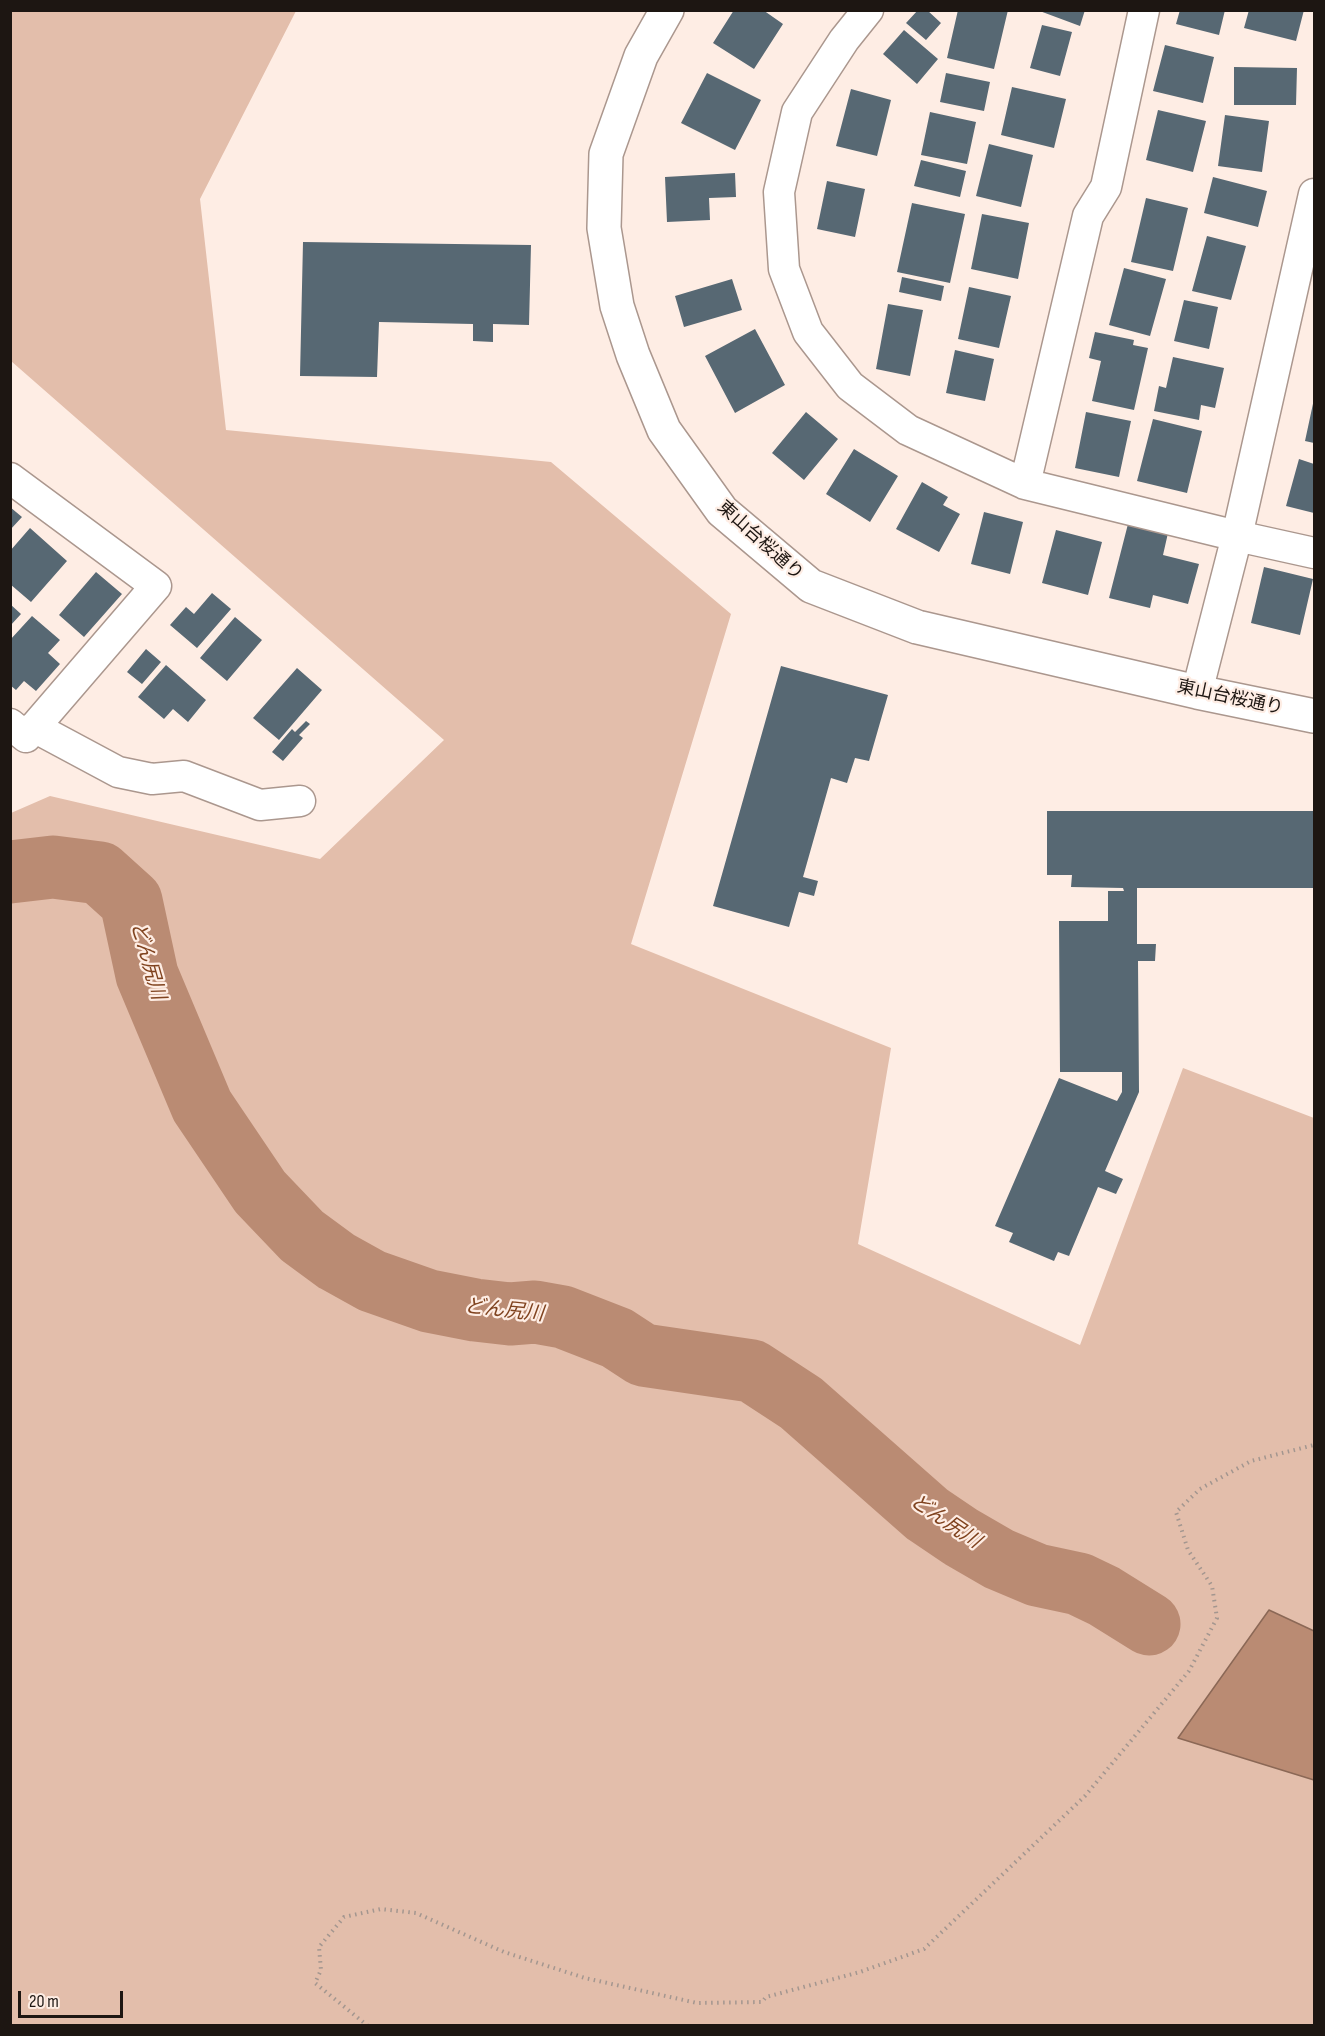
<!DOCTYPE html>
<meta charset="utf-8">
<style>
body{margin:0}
#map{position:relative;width:1325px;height:2036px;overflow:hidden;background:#feede4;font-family:"Sofia Sans Condensed",sans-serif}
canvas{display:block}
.frame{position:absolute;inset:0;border:12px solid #1d1612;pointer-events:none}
.scale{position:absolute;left:18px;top:1991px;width:105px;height:27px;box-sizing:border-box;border:3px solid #1d1612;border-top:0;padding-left:8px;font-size:18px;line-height:21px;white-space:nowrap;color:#1d1612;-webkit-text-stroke:4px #feede4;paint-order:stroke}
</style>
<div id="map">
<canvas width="1325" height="2036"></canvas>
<div class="frame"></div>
<div class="scale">20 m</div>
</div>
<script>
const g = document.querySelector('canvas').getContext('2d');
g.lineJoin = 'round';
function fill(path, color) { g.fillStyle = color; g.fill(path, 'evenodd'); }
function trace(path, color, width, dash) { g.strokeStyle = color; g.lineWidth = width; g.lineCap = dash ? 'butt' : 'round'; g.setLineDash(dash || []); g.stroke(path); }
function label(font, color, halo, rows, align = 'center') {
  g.font = font + ' "Sofia Sans Condensed","Noto Sans JP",sans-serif'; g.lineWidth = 4.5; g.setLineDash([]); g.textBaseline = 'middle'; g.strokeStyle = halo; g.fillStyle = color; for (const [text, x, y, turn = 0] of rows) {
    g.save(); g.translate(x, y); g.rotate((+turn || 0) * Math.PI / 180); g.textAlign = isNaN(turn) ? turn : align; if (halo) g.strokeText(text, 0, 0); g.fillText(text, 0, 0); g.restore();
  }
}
const green = new Path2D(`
 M 11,11 L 296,11 L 200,199 L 226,430 L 551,462 L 731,614 L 631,944 L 891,1048 L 858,1244 L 1080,1345 L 1183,1068 L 1314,1118 L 1314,2025 L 11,2025 L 11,813 L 50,796 L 320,859 L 444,740 L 11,361 Z`);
const water = new Path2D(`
 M 1269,1610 L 1314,1631 L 1314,1780 L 1178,1738 Z`);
const river = new Path2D(`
 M 10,872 L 53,867 L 100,873 L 131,901 L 147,975 L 202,1106 L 260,1192 L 302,1236 L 336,1261 L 372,1281 L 429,1301 L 475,1310 L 510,1314 L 535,1312 L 563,1317 L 617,1338 L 643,1355 L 752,1371 L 801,1403 L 927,1514 L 961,1537 L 999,1559 L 1037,1575 L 1079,1584 L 1104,1596 L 1149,1624`);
const building = new Path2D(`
 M 734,10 L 763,10 L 783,24 L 754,69 L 713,43 Z
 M 918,10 L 927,10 L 941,23 L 926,40 L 906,23 Z
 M 958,10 L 1008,10 L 994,69 L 947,58 Z
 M 1037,10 L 1085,10 L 1080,26 Z
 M 1180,10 L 1225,10 L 1219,35 L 1176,24 Z
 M 1249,10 L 1304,10 L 1296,41 L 1244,28 Z
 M 1042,25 L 1072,32 L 1060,76 L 1030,68 Z
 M 904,30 L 938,59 L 917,84 L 883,54 Z
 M 1165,45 L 1214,57 L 1203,103 L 1153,91 Z
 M 1234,67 L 1297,68 L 1296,105 L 1234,105 Z
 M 707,73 L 761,100 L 735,150 L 681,123 Z
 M 946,73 L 990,82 L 984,111 L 940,102 Z
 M 1012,87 L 1066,99 L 1054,148 L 1001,135 Z
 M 851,89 L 891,100 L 877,156 L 836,146 Z
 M 1158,110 L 1206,121 L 1193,172 L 1146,160 Z
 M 930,112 L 976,122 L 967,164 L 921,155 Z
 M 1225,115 L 1269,121 L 1262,172 L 1218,166 Z
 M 989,144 L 1033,155 L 1021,207 L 976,196 Z
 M 921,160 L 966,171 L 960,197 L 914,186 Z
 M 735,173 L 736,197 L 709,198 L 710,220 L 667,222 L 665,177 Z
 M 1213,177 L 1267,191 L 1258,227 L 1204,213 Z
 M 827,181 L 865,189 L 855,237 L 817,229 Z
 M 1146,198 L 1188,208 L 1173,271 L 1131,262 Z
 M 912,203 L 965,214 L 950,283 L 897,272 Z
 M 982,214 L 1029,223 L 1018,279 L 971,269 Z
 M 1207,236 L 1246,246 L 1231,300 L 1192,291 Z
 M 303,242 L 531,245 L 529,325 L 493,324 L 493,342 L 473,341 L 473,324 L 379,322 L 377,377 L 300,376 Z
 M 1124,268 L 1166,279 L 1150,336 L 1109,325 Z
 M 902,277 L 944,286 L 941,301 L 899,292 Z
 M 732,279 L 742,310 L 684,327 L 675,296 Z
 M 969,287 L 1011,296 L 999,348 L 958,339 Z
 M 1184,300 L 1218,307 L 1209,349 L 1174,341 Z
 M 888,304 L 923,310 L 910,376 L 876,369 Z
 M 755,329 L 785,385 L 735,413 L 705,356 Z
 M 1095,332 L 1134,340 L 1133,345 L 1148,348 L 1134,410 L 1092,401 L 1101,361 L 1089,358 Z
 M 955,350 L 994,359 L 985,401 L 946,393 Z
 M 1173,357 L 1224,368 L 1215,408 L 1201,405 L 1199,420 L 1154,411 L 1159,386 L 1166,388 Z
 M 1314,399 L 1314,443 L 1305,441 Z
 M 806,412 L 838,439 L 804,480 L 772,453 Z
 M 1086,412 L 1131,421 L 1119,477 L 1075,468 Z
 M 1153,419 L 1202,431 L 1187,493 L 1137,481 Z
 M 854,449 L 898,476 L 870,522 L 826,494 Z
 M 1299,459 L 1314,464 L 1314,513 L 1286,506 Z
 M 922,482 L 948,497 L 943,505 L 960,514 L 939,552 L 896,529 Z
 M 10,507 L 22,517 L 10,530 Z
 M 984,512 L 1023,522 L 1010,574 L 971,564 Z
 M 1128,524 L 1168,533 L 1163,555 L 1199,564 L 1188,604 L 1153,595 L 1150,608 L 1109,598 Z
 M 30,528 L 67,561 L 31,602 L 10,584 L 10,551 Z
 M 1056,530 L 1102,542 L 1088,595 L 1042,583 Z
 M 1264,567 L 1313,579 L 1300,635 L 1251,623 Z
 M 96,572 L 122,594 L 84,637 L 59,615 Z
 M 212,593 L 231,609 L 197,648 L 170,625 L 186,607 L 194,614 Z
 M 10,604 L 21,614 L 10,626 Z
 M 32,616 L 60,640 L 48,653 L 60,664 L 36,691 L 24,681 L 16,690 L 10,685 L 10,640 Z
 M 235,617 L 262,640 L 227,681 L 200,658 Z
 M 146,649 L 161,662 L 142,684 L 127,672 Z
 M 166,665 L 206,700 L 188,722 L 173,709 L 164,719 L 138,697 Z
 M 781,666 L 888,695 L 869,761 L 855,758 L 847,783 L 831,778 L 803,877 L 818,881 L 814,896 L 799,892 L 789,927 L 713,906 Z
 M 297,668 L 322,690 L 279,740 L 253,718 Z
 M 306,721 L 310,724 L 299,735 L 303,738 L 283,761 L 272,752 L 292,729 L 295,732 Z
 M 1047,811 L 1314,811 L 1314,888 L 1137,888 L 1137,944 L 1156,944 L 1155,961 L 1138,961 L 1139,1092 L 1105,1171 L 1123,1179 L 1116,1194 L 1098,1187 L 1069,1256 L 1058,1252 L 1054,1261 L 1009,1242 L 1013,1233 L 995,1226 L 1059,1078 L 1117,1101 L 1122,1092 L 1122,1072 L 1060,1072 L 1059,921 L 1108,921 L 1108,891 L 1124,891 L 1123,888 L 1071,887 L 1072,875 L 1047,875 Z`);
const path = new Path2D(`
 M 368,2026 L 315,1983 L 321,1970 L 319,1947 L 344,1917 L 381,1909 L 416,1913 L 504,1952 L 585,1978 L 697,2003 L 762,2002 L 766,1997 L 860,1972 L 924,1949 L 1085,1796 L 1189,1671 L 1217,1618 L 1212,1586 L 1188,1550 L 1176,1512 L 1200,1489 L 1251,1461 L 1314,1445`);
const street = new Path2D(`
 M 868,10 L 844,40 L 797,112 L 779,192 L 784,269 L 808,332 L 850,386 L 908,430 L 1025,484 L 1237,536 L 1314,553
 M 10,478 L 156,586 L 26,737 L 10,724
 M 1025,484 L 1088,216 L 1106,187 L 1144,10
 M 1197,692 L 1237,536 L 1314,194
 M 34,727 L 118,772 L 152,779 L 184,776 L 260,805 L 300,801`);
const secondary = new Path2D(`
 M 667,10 L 641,56 L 606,154 L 604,228 L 617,306 L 633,355 L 664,430 L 722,511 L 811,586 L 917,627 L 1197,692 L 1314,716`);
const streetNames = [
 ["東山台桜通り",760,541,42],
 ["東山台桜通り",1230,698,12]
];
const waterNames = [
 ["どん尻川",147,961,74],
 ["どん尻川",504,1311,6],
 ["どん尻川",945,1522,34]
];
fill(green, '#e3beab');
fill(water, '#ba8b73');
trace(water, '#8b6856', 1.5);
trace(river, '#ba8b73', 63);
fill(building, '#576873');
trace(street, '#ab978e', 33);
trace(secondary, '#ab978e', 36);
trace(path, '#a3968f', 4, [1.5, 4.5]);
trace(street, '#fff', 30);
trace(secondary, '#fff', 33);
label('18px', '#1d1612', '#feede4', streetNames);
label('italic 20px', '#80431f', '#feede4', waterNames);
</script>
